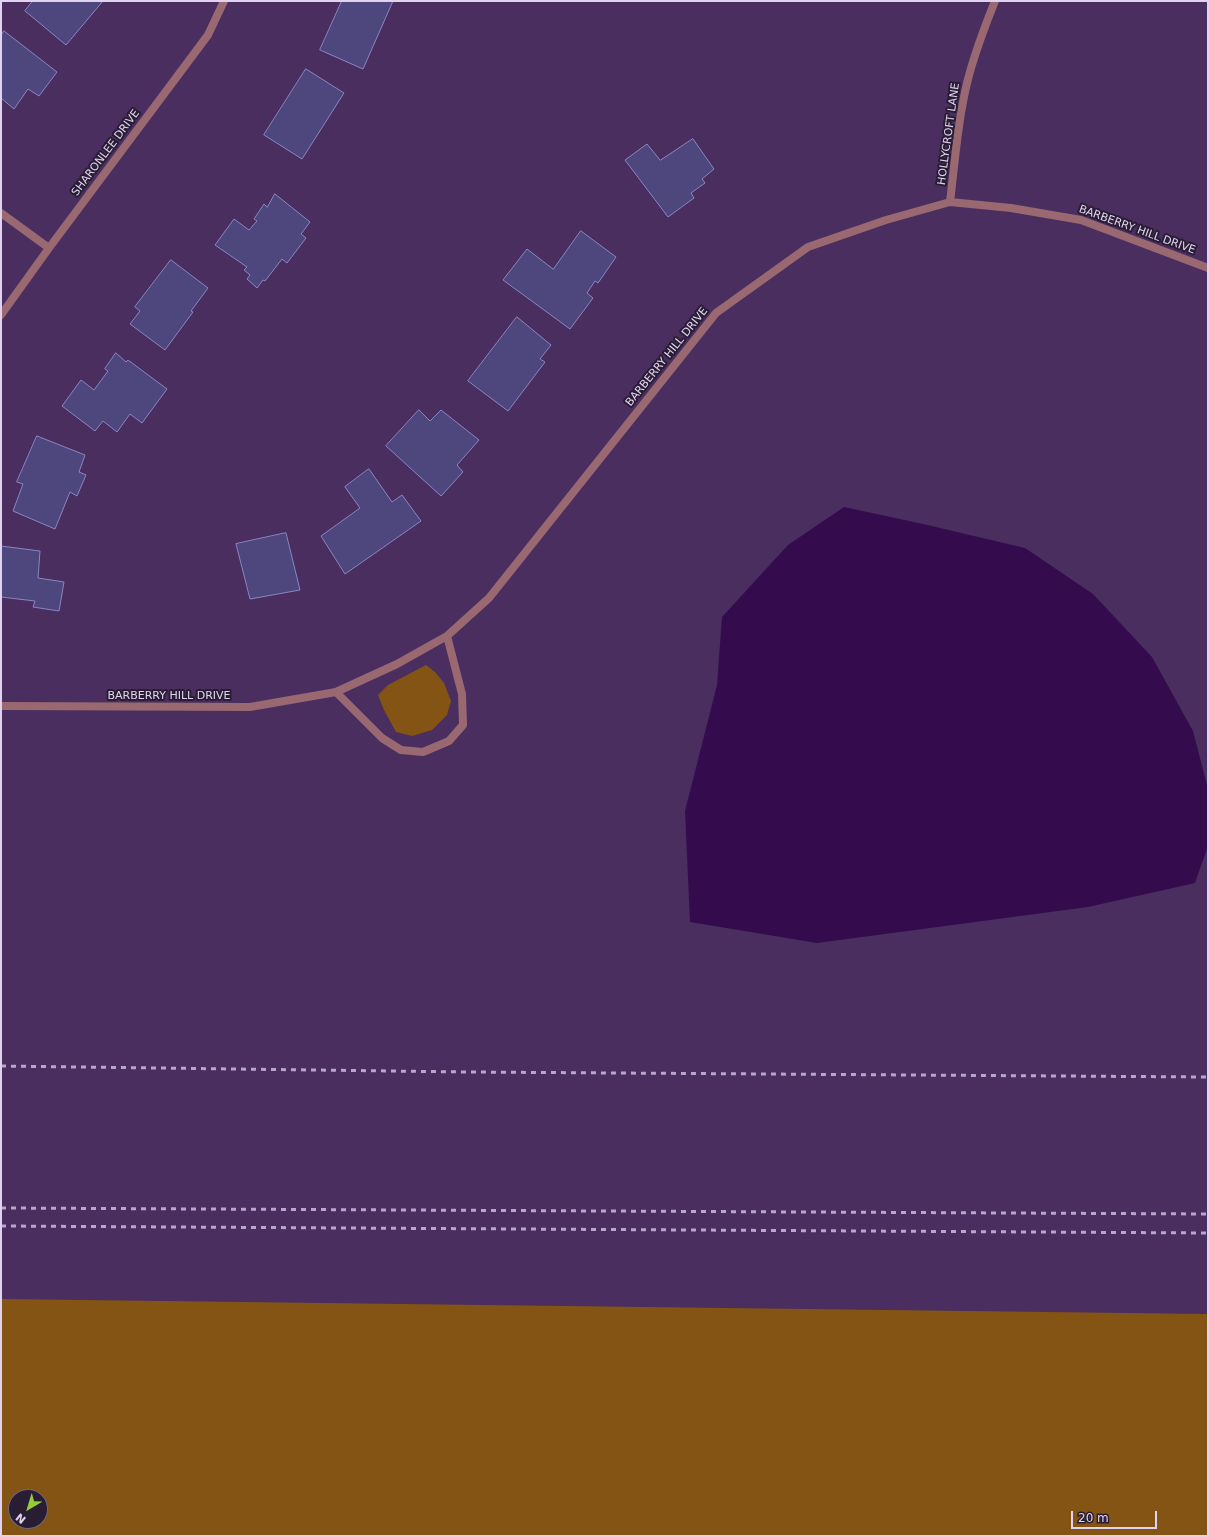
<!DOCTYPE html>
<style>
body{margin:0}
#map{position:relative;width:1209px;height:1537px;overflow:hidden;background:#492e5f;font-family:"DejaVu Sans",sans-serif}
canvas{display:block}
.frame{position:absolute;inset:0;border:2px solid #e1d2f0;pointer-events:none}
.north{position:absolute;left:8px;top:1489px;width:40px;height:40px;box-sizing:border-box;background:#291d34;border:1px solid #73657f;border-radius:50%;rotate:218deg;font-size:11px;font-weight:700;line-height:16px;text-align:center;color:#e1d2f0}
.north::after{content:'';display:block;margin:auto;width:14px;height:18px;background:#95cc3a;clip-path:polygon(50% 0,100% 100%,50% 72%,0 100%)}
.scale{position:absolute;left:1071px;top:1511px;width:86px;height:18px;box-sizing:border-box;border:2px solid #e1d2f0;border-top:0;padding-left:5px;font-size:12px;line-height:14px;white-space:nowrap;color:#e1d2f0;-webkit-text-stroke:3px #291d34;paint-order:stroke}
</style>
<div id="map">
<canvas width="1209" height="1537"></canvas>
<div class="frame"></div>
<div class="north">N</div>
<div class="scale">20 m</div>
</div>
<script>
const g = document.querySelector('canvas').getContext('2d');
g.lineJoin = 'round';
function fill(path, color) { g.fillStyle = color; g.fill(path, 'evenodd'); }
function trace(path, color, width, dash) { g.strokeStyle = color; g.lineWidth = width; g.lineCap = dash ? 'butt' : 'round'; g.setLineDash(dash || []); g.stroke(path); }
function label(font, color, halo, rows, align = 'center') {
  g.font = font + ' "DejaVu Sans",sans-serif'; g.lineWidth = 4; g.setLineDash([]); g.textBaseline = 'middle'; g.strokeStyle = halo; g.fillStyle = color; for (const [text, x, y, turn = 0] of rows) {
    g.save(); g.translate(x, y); g.rotate((+turn || 0) * Math.PI / 180); g.textAlign = isNaN(turn) ? turn : align; if (halo) g.strokeText(text, 0, 0); g.fillText(text, 0, 0); g.restore();
  }
}
const green = new Path2D(`
 M 426,665 L 435,672 L 444,683 L 451,701 L 447,715 L 432,730 L 412,736 L 396,732 L 384,710 L 378,695 L 388,685 Z
 M 1,1299 L 1208,1314 L 1208,1536 L 1,1536 ZM 16,1497 L 40,1497 L 40,1521 L 16,1521 Z`);
const water = new Path2D(`
 M 844,507 L 923,524 L 1025,548 L 1093,594 L 1152,657 L 1193,731 L 1208,789 L 1208,846 L 1195,883 L 1088,907 L 817,943 L 690,922 L 685,811 L 717,685 L 722,617 L 788,545 Z`);
const building = new Path2D(`
 M 33,1 L 103,1 L 66,45 L 25,11 Z
 M 342,1 L 393,1 L 363,69 L 320,50 Z
 M 4,31 L 57,72 L 39,96 L 28,89 L 14,109 L 1,98 L 1,36 Z
 M 306,69 L 344,93 L 302,159 L 264,135 Z
 M 693,139 L 714,169 L 702,179 L 705,183 L 691,193 L 694,198 L 668,217 L 625,160 L 647,144 L 660,160 Z
 M 275,194 L 310,222 L 301,234 L 306,238 L 287,263 L 282,259 L 265,281 L 263,280 L 257,288 L 247,279 L 250,275 L 244,270 L 247,267 L 215,245 L 234,219 L 249,230 L 257,221 L 254,219 L 264,204 L 267,207 Z
 M 581,231 L 616,257 L 598,283 L 595,281 L 587,293 L 593,298 L 570,329 L 503,280 L 527,249 L 553,269 Z
 M 171,260 L 208,288 L 191,311 L 193,312 L 165,350 L 130,324 L 140,311 L 135,307 Z
 M 517,317 L 551,345 L 540,359 L 545,362 L 508,411 L 468,381 Z
 M 116,353 L 126,362 L 128,360 L 167,389 L 142,423 L 130,414 L 117,432 L 103,421 L 95,431 L 62,406 L 81,380 L 94,390 L 108,371 L 105,369 Z
 M 419,410 L 430,421 L 441,410 L 479,440 L 457,465 L 463,472 L 441,496 L 386,446 Z
 M 37,436 L 85,455 L 79,472 L 86,475 L 77,496 L 70,492 L 55,529 L 13,511 L 23,484 L 17,482 Z
 M 369,469 L 392,502 L 402,495 L 421,521 L 345,574 L 321,536 L 360,508 L 345,487 Z
 M 286,533 L 300,590 L 250,599 L 236,544 Z
 M 1,546 L 40,551 L 38,578 L 64,582 L 59,611 L 33,607 L 35,601 L 1,597 Z`);
const street = new Path2D(`
 M 950,202 C 955,161 958,119 968,79 C 975,52 985,26 995,1
 M 1,213 L 49,248
 M 1,315 L 49,248 L 208,35 L 224,1
 M 336,692 L 382,738 L 401,750 L 423,752 L 449,741 L 463,725 L 462,694 L 447,636
 M 1,706 L 250,707 L 336,692 L 397,664 L 447,636 L 489,598 L 716,313 L 808,247 L 886,220 L 950,202 L 1011,208 L 1081,220 L 1208,268`);
const rail = new Path2D(`
 M 1,1066 L 469,1072 L 1208,1077
 M 1,1208 L 1208,1214
 M 1,1226 L 1208,1233`);
const streetNames = [
 ["HOLLYCROFT LANE",949,134,-82],
 ["SHARONLEE DRIVE",106,153,-53],
 ["BARBERRY HILL DRIVE",1137,230,20],
 ["BARBERRY HILL DRIVE",667,357,-51],
 ["BARBERRY HILL DRIVE",169,696]
];
fill(green, '#845414');
fill(water, '#340c4d');
fill(building, '#4e477d');
trace(building, '#8b86c1', 1);
trace(street, '#996871', 8);
trace(rail, '#b9a7ca', 3, [5, 5]);
label('11px', '#e1d2f0', '#291d34', streetNames);
</script>
